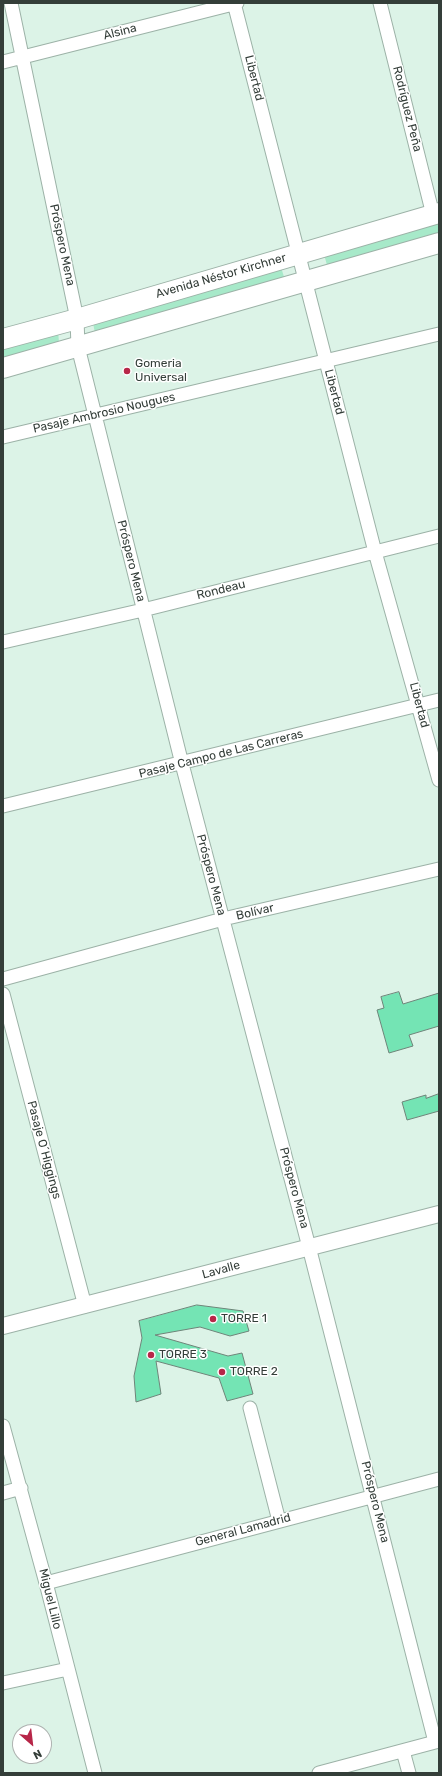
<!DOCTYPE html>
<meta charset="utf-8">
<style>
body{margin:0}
#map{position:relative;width:442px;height:1776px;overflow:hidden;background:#dcf3e7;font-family:Rubik,sans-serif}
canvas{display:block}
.frame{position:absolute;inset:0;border:4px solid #343e39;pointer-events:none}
.north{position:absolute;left:12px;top:1724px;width:40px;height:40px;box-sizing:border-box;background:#fff;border:1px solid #aeb2b0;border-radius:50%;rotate:152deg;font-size:11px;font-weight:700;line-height:16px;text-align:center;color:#343e39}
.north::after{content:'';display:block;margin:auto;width:14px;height:18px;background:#b72648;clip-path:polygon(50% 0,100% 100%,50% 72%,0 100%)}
</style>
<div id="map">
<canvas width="442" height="1776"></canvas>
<div class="frame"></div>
<div class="north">N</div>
</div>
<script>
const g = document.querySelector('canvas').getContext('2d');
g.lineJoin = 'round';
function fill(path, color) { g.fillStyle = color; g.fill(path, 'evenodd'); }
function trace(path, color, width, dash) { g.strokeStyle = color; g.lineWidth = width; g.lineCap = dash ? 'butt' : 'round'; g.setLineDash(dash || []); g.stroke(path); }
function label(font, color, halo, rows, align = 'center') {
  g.font = font + ' Rubik,sans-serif'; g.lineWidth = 3; g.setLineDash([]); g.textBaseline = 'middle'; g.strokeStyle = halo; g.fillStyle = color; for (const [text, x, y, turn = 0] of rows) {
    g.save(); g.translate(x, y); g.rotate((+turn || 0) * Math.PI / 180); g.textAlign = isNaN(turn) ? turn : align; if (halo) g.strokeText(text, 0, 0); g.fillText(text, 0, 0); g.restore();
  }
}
const green = new Path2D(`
 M 439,217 L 439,233 L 327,265 L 323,251 Z
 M 280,264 L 285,280 L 95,333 L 92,318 Z
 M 58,330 L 59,343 L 3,358 L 3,345 Z`);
const building = new Path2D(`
 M 399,992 L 403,1004 L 439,993 L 439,1026 L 409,1035 L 413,1046 L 389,1053 L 377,1010 L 384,1008 L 381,997 Z
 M 439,1094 L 439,1111 L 407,1120 L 402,1102 L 426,1095 L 426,1098 Z
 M 197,1305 L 243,1311 L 249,1331 L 230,1336 L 200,1327 L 155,1335 L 228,1356 L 242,1353 L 253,1394 L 227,1401 L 219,1378 L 156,1361 L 161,1394 L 136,1402 L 134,1376 L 142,1338 L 139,1321 Z`);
const minor = new Path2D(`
 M 11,3 L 77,319 L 78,347 L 182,764 L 309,1247 L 435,1742
 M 234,3 L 375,552 L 439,780
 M 380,3 L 433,215
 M 3,62 L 237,3
 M 3,437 L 439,334
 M 3,642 L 143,610 L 439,536
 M 3,806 L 439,700
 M 3,979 L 223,919 L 439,869
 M 3,994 L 85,1306
 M 250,1408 L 279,1521
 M 3,1426 L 46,1583 L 95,1773
 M 3,1493 L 21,1488
 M 46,1583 L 439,1479
 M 3,1683 L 68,1669
 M 403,1751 L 409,1773
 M 319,1773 L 439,1741`);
const tertiary = new Path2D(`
 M 3,1326 L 439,1214`);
const primary = new Path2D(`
 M 3,339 L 77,319 L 439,213
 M 3,368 L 439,243`);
const markers = [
 [127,371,4,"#b72648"],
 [213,1319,4,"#b72648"],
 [151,1355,4,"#b72648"],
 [222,1372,4,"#b72648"]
];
const streetNames = [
 ["Alsina",120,32,-14],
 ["Libertad",254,78,76],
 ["Rodríguez Peña",407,109,76],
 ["Próspero Mena",62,245,78],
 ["Avenida Néstor Kirchner",221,276,-16],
 ["Libertad",334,392,75],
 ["Pasaje Ambrosio Nougues",104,413,-13],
 ["Próspero Mena",131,561,76],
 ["Rondeau",221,590,-14],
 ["Libertad",419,705,75],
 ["Pasaje Campo de Las Carreras",221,754,-14],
 ["Próspero Mena",211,875,75],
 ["Bolívar",255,912,-13],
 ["Pasaje O´Higgings",44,1150,75],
 ["Próspero Mena",294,1188,75],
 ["Lavalle",221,1270,-15],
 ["Próspero Mena",375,1502,76],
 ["General Lamadrid",243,1530,-15],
 ["Miguel Lillo",50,1599,76]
];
const poiNames = [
 ["Gomeria",135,364],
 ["Universal",135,378],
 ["TORRE 1",221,1319],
 ["TORRE 3",159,1355],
 ["TORRE 2",230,1372]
];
fill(green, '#a7e9c9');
fill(building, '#74e4b4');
trace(building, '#6e8479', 1);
trace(minor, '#9cb2a7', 15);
trace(tertiary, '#9cb2a7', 18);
trace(primary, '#9cb2a7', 22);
trace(minor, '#fff', 13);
trace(tertiary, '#fff', 16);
trace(primary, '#fff', 20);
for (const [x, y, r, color] of markers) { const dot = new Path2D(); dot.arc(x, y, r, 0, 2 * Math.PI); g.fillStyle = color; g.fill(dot); trace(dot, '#fff', 1.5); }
label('12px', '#343e39', '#fff', streetNames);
label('12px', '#343e39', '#fff', poiNames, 'left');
</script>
